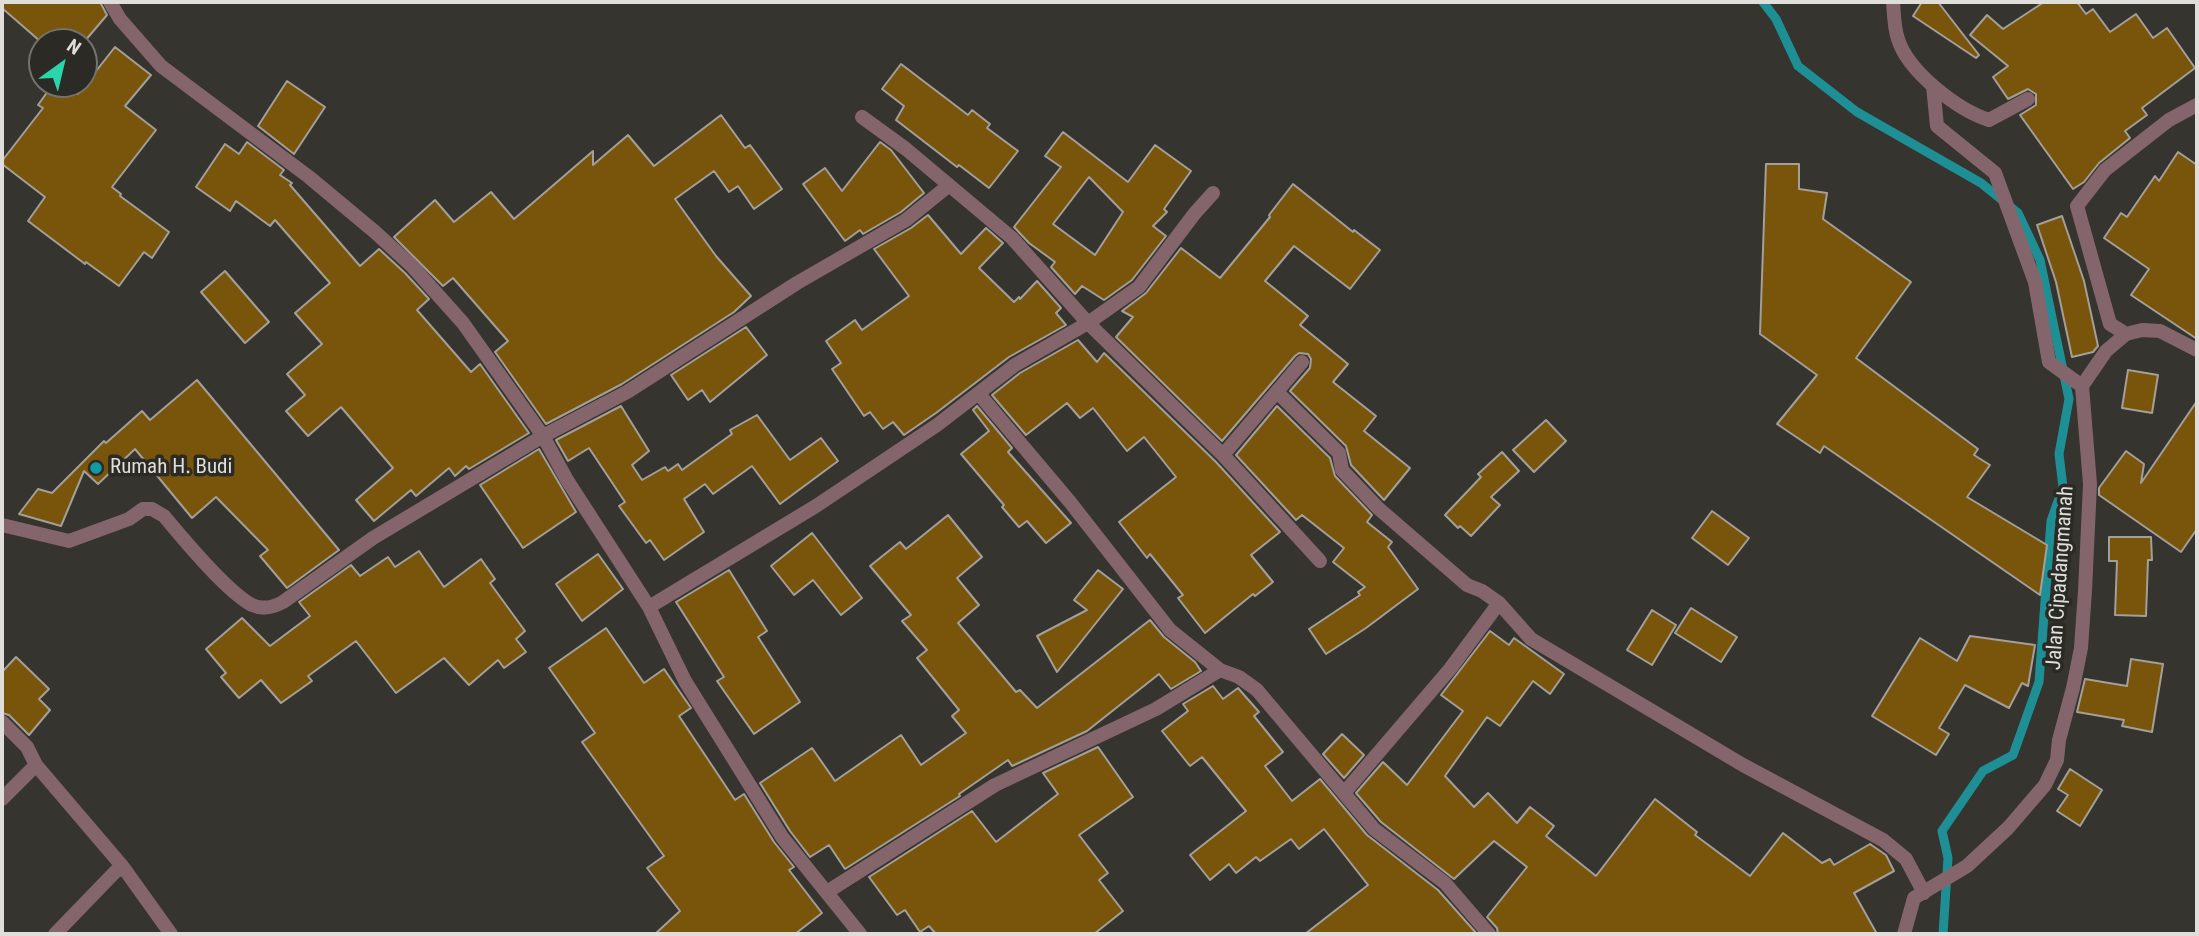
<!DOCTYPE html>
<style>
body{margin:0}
#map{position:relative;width:2199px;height:936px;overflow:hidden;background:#36342f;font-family:"Roboto Condensed",sans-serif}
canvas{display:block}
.frame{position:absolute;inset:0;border:4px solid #dfdeda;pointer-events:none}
.north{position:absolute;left:28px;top:28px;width:70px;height:70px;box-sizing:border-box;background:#2c2a25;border:2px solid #74726d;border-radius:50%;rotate:34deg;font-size:19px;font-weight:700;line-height:28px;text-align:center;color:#dfdeda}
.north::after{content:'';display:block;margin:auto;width:24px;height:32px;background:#2bd5ac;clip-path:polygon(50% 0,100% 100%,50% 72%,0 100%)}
</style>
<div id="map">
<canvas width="2199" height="936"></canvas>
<div class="frame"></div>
<div class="north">N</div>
</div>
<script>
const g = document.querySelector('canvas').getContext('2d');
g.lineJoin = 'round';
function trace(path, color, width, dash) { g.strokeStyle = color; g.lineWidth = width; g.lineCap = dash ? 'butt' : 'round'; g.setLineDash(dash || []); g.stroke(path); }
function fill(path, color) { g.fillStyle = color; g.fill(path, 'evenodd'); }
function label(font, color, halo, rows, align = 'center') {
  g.font = font + ' "Roboto Condensed",sans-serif'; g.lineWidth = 7; g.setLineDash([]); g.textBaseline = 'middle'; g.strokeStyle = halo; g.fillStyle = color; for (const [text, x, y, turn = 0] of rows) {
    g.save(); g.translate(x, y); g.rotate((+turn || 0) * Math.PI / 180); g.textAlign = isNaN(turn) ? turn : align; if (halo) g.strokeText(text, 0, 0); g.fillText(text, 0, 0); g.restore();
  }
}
const stream = new Path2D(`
 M 1763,2 L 1776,19 L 1798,66 L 1857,112 L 1981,183 L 2018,213 L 2040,260 L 2069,399 L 2059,454 L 2063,487 L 2051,521 L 2039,682 L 2013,755 L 1983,771 L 1942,831 L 1948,858 L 1943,934`);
const building = new Path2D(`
 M 2,2 L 100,2 L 107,15 L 84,42 L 41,42 L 2,8 Z
 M 1922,2 L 1938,2 L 1979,55 L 1976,58 L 1913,16 Z
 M 2044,2 L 2077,2 L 2086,14 L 2093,9 L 2110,32 L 2136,14 L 2153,38 L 2167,28 L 2195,68 L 2142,108 L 2147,115 L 2125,131 L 2130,138 L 2099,163 L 2084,182 L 2073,189 L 2020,115 L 2036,105 L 2036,94 L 2028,89 L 2008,99 L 1993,77 L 2008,66 L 1970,35 L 1987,15 L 2003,29 Z
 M 115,47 L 151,75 L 125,106 L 156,130 L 112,187 L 121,194 L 120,196 L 169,232 L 152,258 L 144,252 L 119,286 L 86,262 L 85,264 L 28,221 L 45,197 L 2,164 L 2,161 L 43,108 L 38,105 L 53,84 L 63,84 L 78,94 Z
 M 901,64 L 968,115 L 972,110 L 990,124 L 987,128 L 1018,151 L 989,188 L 959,165 L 957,167 L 896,120 L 904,106 L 882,89 Z
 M 287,81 L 325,107 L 294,154 L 258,126 Z
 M 721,115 L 745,148 L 750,145 L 782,189 L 754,209 L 738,186 L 729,192 L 714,171 L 675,199 L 716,256 L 751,296 L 734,312 L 622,384 L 546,424 L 495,352 L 508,341 L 453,278 L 443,286 L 394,237 L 435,200 L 454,222 L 491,192 L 514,219 L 593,151 L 593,165 L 628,135 L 654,166 Z
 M 1063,132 L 1128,182 L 1155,145 L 1191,171 L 1164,209 L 1167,212 L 1153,226 L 1166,236 L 1132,280 L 1104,300 L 1082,286 L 1075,294 L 1051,267 L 1055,262 L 1029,243 L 1014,227 L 1061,167 L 1045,156 ZM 1089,177 L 1123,212 L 1095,255 L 1053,224 Z
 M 247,142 L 284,170 L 280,175 L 292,183 L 290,185 L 360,266 L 379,249 L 405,273 L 429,299 L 417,310 L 471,372 L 480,364 L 529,433 L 469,469 L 466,466 L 455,476 L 449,468 L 416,496 L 411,490 L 374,521 L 356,500 L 393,468 L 387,461 L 341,407 L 308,436 L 286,411 L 305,395 L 287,374 L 322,344 L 295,313 L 330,283 L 275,220 L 270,226 L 236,201 L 230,211 L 196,187 L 225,144 L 239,154 Z
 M 880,142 L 891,150 L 924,193 L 901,212 L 863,234 L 860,230 L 845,241 L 803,184 L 825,168 L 842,191 Z
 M 2178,152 L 2197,165 L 2197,339 L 2131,295 L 2149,269 L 2104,238 L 2121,213 L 2127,217 L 2155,176 L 2159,181 Z
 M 1766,164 L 1799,164 L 1799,189 L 1827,193 L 1823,219 L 1911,282 L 1856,358 L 1978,449 L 1974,455 L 1990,465 L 1967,497 L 2047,545 L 2040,595 L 1824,446 L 1820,453 L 1777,424 L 1817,375 L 1760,334 Z
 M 1293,184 L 1353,232 L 1354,230 L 1380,250 L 1350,289 L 1294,246 L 1265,281 L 1308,316 L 1300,325 L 1348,364 L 1333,382 L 1376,416 L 1364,431 L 1410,468 L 1384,500 L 1351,465 L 1346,446 L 1290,391 L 1310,368 L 1311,359 L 1308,354 L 1299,353 L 1295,356 L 1222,441 L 1116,337 L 1133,317 L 1122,311 L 1146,293 L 1181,248 L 1220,278 L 1270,217 L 1269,215 Z
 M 928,215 L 961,254 L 986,228 L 1003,243 L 979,268 L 1014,302 L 1019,297 L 1020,299 L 1037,281 L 1061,308 L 1056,313 L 1066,325 L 1009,357 L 936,413 L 904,435 L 893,422 L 883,429 L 870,412 L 864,416 L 832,369 L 841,363 L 826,341 L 855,320 L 862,330 L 909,296 L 874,249 L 911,228 Z
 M 2062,216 L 2084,281 L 2098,346 L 2093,352 L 2072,357 L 2056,282 L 2037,225 Z
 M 225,271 L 269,322 L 245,343 L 201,292 Z
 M 746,327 L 767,355 L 710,402 L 702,390 L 688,400 L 671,375 Z
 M 1078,340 L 1097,362 L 1104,353 L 1216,462 L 1280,532 L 1251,555 L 1273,582 L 1255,596 L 1253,594 L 1205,633 L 1178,598 L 1183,595 L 1150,554 L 1147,558 L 1119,522 L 1176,477 L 1144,437 L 1127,451 L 1093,408 L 1080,418 L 1067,403 L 1026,435 L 992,395 L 1020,373 Z
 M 2128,370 L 2158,375 L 2152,413 L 2122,408 Z
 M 197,380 L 339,550 L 287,588 L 260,556 L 268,550 L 216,497 L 192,518 L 135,449 L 98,484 L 84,471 L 61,526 L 19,514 L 38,489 L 52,493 L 104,441 L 106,443 L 142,411 L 150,420 Z
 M 2197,401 L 2197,529 L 2181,552 L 2099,495 L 2099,488 L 2126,451 L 2144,464 L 2141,483 Z
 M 621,406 L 649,451 L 632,465 L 642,480 L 665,467 L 668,471 L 678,464 L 682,470 L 732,434 L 730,430 L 757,415 L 790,460 L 821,438 L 838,461 L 780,504 L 752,466 L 713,494 L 705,484 L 684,499 L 704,532 L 664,560 L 650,540 L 646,543 L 619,506 L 625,502 L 589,448 L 568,461 L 556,440 Z
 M 977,406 L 1012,448 L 1008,452 L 1071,523 L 1046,543 L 1027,521 L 1019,527 L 1002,507 L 1004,505 L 961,454 L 989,431 L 973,410 Z
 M 1277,406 L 1330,458 L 1335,476 L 1372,515 L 1367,522 L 1392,542 L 1388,547 L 1418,589 L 1366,628 L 1326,654 L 1309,629 L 1360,595 L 1358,592 L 1365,587 L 1333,562 L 1344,548 L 1302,515 L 1296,520 L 1236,455 Z
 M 1546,420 L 1566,441 L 1534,472 L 1513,450 Z
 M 539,449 L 576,512 L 523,548 L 480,485 Z
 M 1502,452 L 1519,471 L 1491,497 L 1500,505 L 1471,536 L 1460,526 L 1458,528 L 1445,515 L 1481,477 L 1478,474 Z
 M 1712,511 L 1749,538 L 1728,565 L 1692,538 Z
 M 948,515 L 982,557 L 957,578 L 979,605 L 958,623 L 1016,692 L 1020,690 L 1037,708 L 1150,620 L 1164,637 L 1195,662 L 1201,671 L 1171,689 L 1159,674 L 1087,731 L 1012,766 L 1008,760 L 959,794 L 960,796 L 845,869 L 829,845 L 810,857 L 790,831 L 760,783 L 812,748 L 835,781 L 901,735 L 921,765 L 966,733 L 952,716 L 959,710 L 917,658 L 927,650 L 902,621 L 911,615 L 870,566 L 900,542 L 906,549 Z
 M 812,533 L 862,598 L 841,615 L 813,580 L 794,595 L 771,566 Z
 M 2109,537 L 2151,537 L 2152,560 L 2148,560 L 2146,616 L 2115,615 L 2117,561 L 2109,561 Z
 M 419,551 L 444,587 L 481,559 L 495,579 L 490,583 L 525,631 L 516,639 L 526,652 L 504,668 L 498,660 L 469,685 L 444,658 L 396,693 L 356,641 L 308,676 L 312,681 L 281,703 L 261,680 L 239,698 L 221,677 L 226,673 L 206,649 L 242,618 L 270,646 L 310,616 L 299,602 L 351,565 L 360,576 L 388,557 L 395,567 Z
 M 598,554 L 623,589 L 582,621 L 556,584 Z
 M 729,570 L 767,631 L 758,637 L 800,702 L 754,734 L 717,681 L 724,677 L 676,602 Z
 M 1098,570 L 1123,589 L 1057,672 L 1037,636 L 1087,610 L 1074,600 Z
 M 1691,608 L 1737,637 L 1721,662 L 1675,633 Z
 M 1652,610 L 1676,625 L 1652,665 L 1627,650 Z
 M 606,628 L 644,683 L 664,669 L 691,708 L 679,716 L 735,800 L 744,794 L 774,842 L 794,867 L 789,870 L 822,913 L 795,934 L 655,934 L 680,911 L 647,868 L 664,856 L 582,742 L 595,733 L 549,668 Z
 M 1490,631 L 1509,645 L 1514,638 L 1564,674 L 1550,694 L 1533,681 L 1500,726 L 1487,717 L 1445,776 L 1474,807 L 1488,793 L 1517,823 L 1530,807 L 1554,826 L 1546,836 L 1596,876 L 1655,799 L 1697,832 L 1695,835 L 1750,876 L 1783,833 L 1822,863 L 1830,859 L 1834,865 L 1870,844 L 1886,855 L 1894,871 L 1854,893 L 1877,934 L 1498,934 L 1497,928 L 1487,917 L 1527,867 L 1494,841 L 1454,879 L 1381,822 L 1356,793 L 1383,762 L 1407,785 L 1463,711 L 1441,695 Z
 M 1970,636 L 2035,645 L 2028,686 L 2022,683 L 2009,708 L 1965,685 L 1939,728 L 1949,734 L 1936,755 L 1872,716 L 1920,638 L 1957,661 Z
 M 16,657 L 49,689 L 39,699 L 50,710 L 29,735 L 9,715 L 2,713 L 2,672 Z
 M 2131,659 L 2163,664 L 2152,732 L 2122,726 L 2124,720 L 2077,712 L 2085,679 L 2127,686 Z
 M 1213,686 L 1223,699 L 1238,688 L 1259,712 L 1254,716 L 1283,752 L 1265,766 L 1292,801 L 1320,779 L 1367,835 L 1438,890 L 1477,934 L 1305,934 L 1368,885 L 1324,829 L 1299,849 L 1291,839 L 1260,861 L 1256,857 L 1236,873 L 1229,864 L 1210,880 L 1190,855 L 1246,811 L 1202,757 L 1190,766 L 1162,731 L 1188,711 L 1183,704 Z
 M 1342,734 L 1364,755 L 1344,778 L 1323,754 Z
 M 1098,747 L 1133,797 L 1079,835 L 1108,873 L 1099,880 L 1123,911 L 1094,934 L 936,934 L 929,926 L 920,932 L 905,910 L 897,915 L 869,877 L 972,811 L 996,842 L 1058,794 L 1043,773 Z
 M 2070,769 L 2102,790 L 2080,826 L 2057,811 L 2068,795 L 2058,789 Z`);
const street = new Path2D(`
 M 110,2 L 120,19 L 161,66 L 309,177 L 375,232 L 412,266 L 463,323 L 543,436 L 567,480 L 649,607 L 685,681 L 782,837 L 860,934
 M 1893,2 C 1894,14 1894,28 1898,39 C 1908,72 1958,110 1989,120 L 2028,99
 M 1933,86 L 1937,126 L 1995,173 L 2035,282 L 2049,362 L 2082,386
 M 862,117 L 906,149 L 1012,238 L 1088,323 L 1223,455 L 1320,561
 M 2126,334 L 2110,324 L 2077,206 L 2105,170 L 2169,120 L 2197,105
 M 1277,392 L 1339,453 L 1342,470 L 1378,508 L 1467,585 L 1482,591 L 1499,603 L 1531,639 L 1743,765 L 1883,840 L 1906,859 L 1924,893
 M 979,394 L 1070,502 L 1170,630 L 1220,670 L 1239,677 L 1257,690 L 1374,829 L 1445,883 L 1489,934
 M 1223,455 L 1302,362
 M 2,525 L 69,541 L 129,519 L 143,509 L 152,509 L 164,516 C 184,540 227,592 252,605 C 263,610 274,607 283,602 L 373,538 L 543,436 L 627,392 L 797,283 L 906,220 L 948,186
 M 649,607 L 816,506 L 937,425 L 1015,365 L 1088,323 L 1139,287 L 1195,213 L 1213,193
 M 2,722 L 27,747 L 36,765 L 123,867
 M 1344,793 L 1450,669 L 1499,603
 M 2,799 L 36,765
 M 827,892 L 995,785 L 1156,709 L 1220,670
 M 55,934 L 115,872 L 123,867 L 171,934
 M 1904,934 L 1914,898 L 1967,866 L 2008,828 L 2045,785 L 2057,760 L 2059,740 L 2073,688 L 2081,648 L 2085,591 L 2090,484 L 2082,386 L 2106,351 L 2126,334 L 2142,330 L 2160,331 L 2197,350`);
const markers = [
 [96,468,7,"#0f9aa8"]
];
const poiNames = [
 ["Rumah H. Budi",110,468]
];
const streetNames = [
 ["Jalan Cipadangmanah",2061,578,-86]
];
trace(stream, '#1e9095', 9);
fill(building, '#79550b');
trace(building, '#a39f99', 2);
trace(street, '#85656c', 14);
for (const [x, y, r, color] of markers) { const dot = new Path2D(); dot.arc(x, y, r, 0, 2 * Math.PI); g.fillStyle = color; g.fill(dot); trace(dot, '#2c2a25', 2.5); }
label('21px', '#dfdeda', '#2c2a25', poiNames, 'left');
label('21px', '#dfdeda', '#2c2a25', streetNames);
</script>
